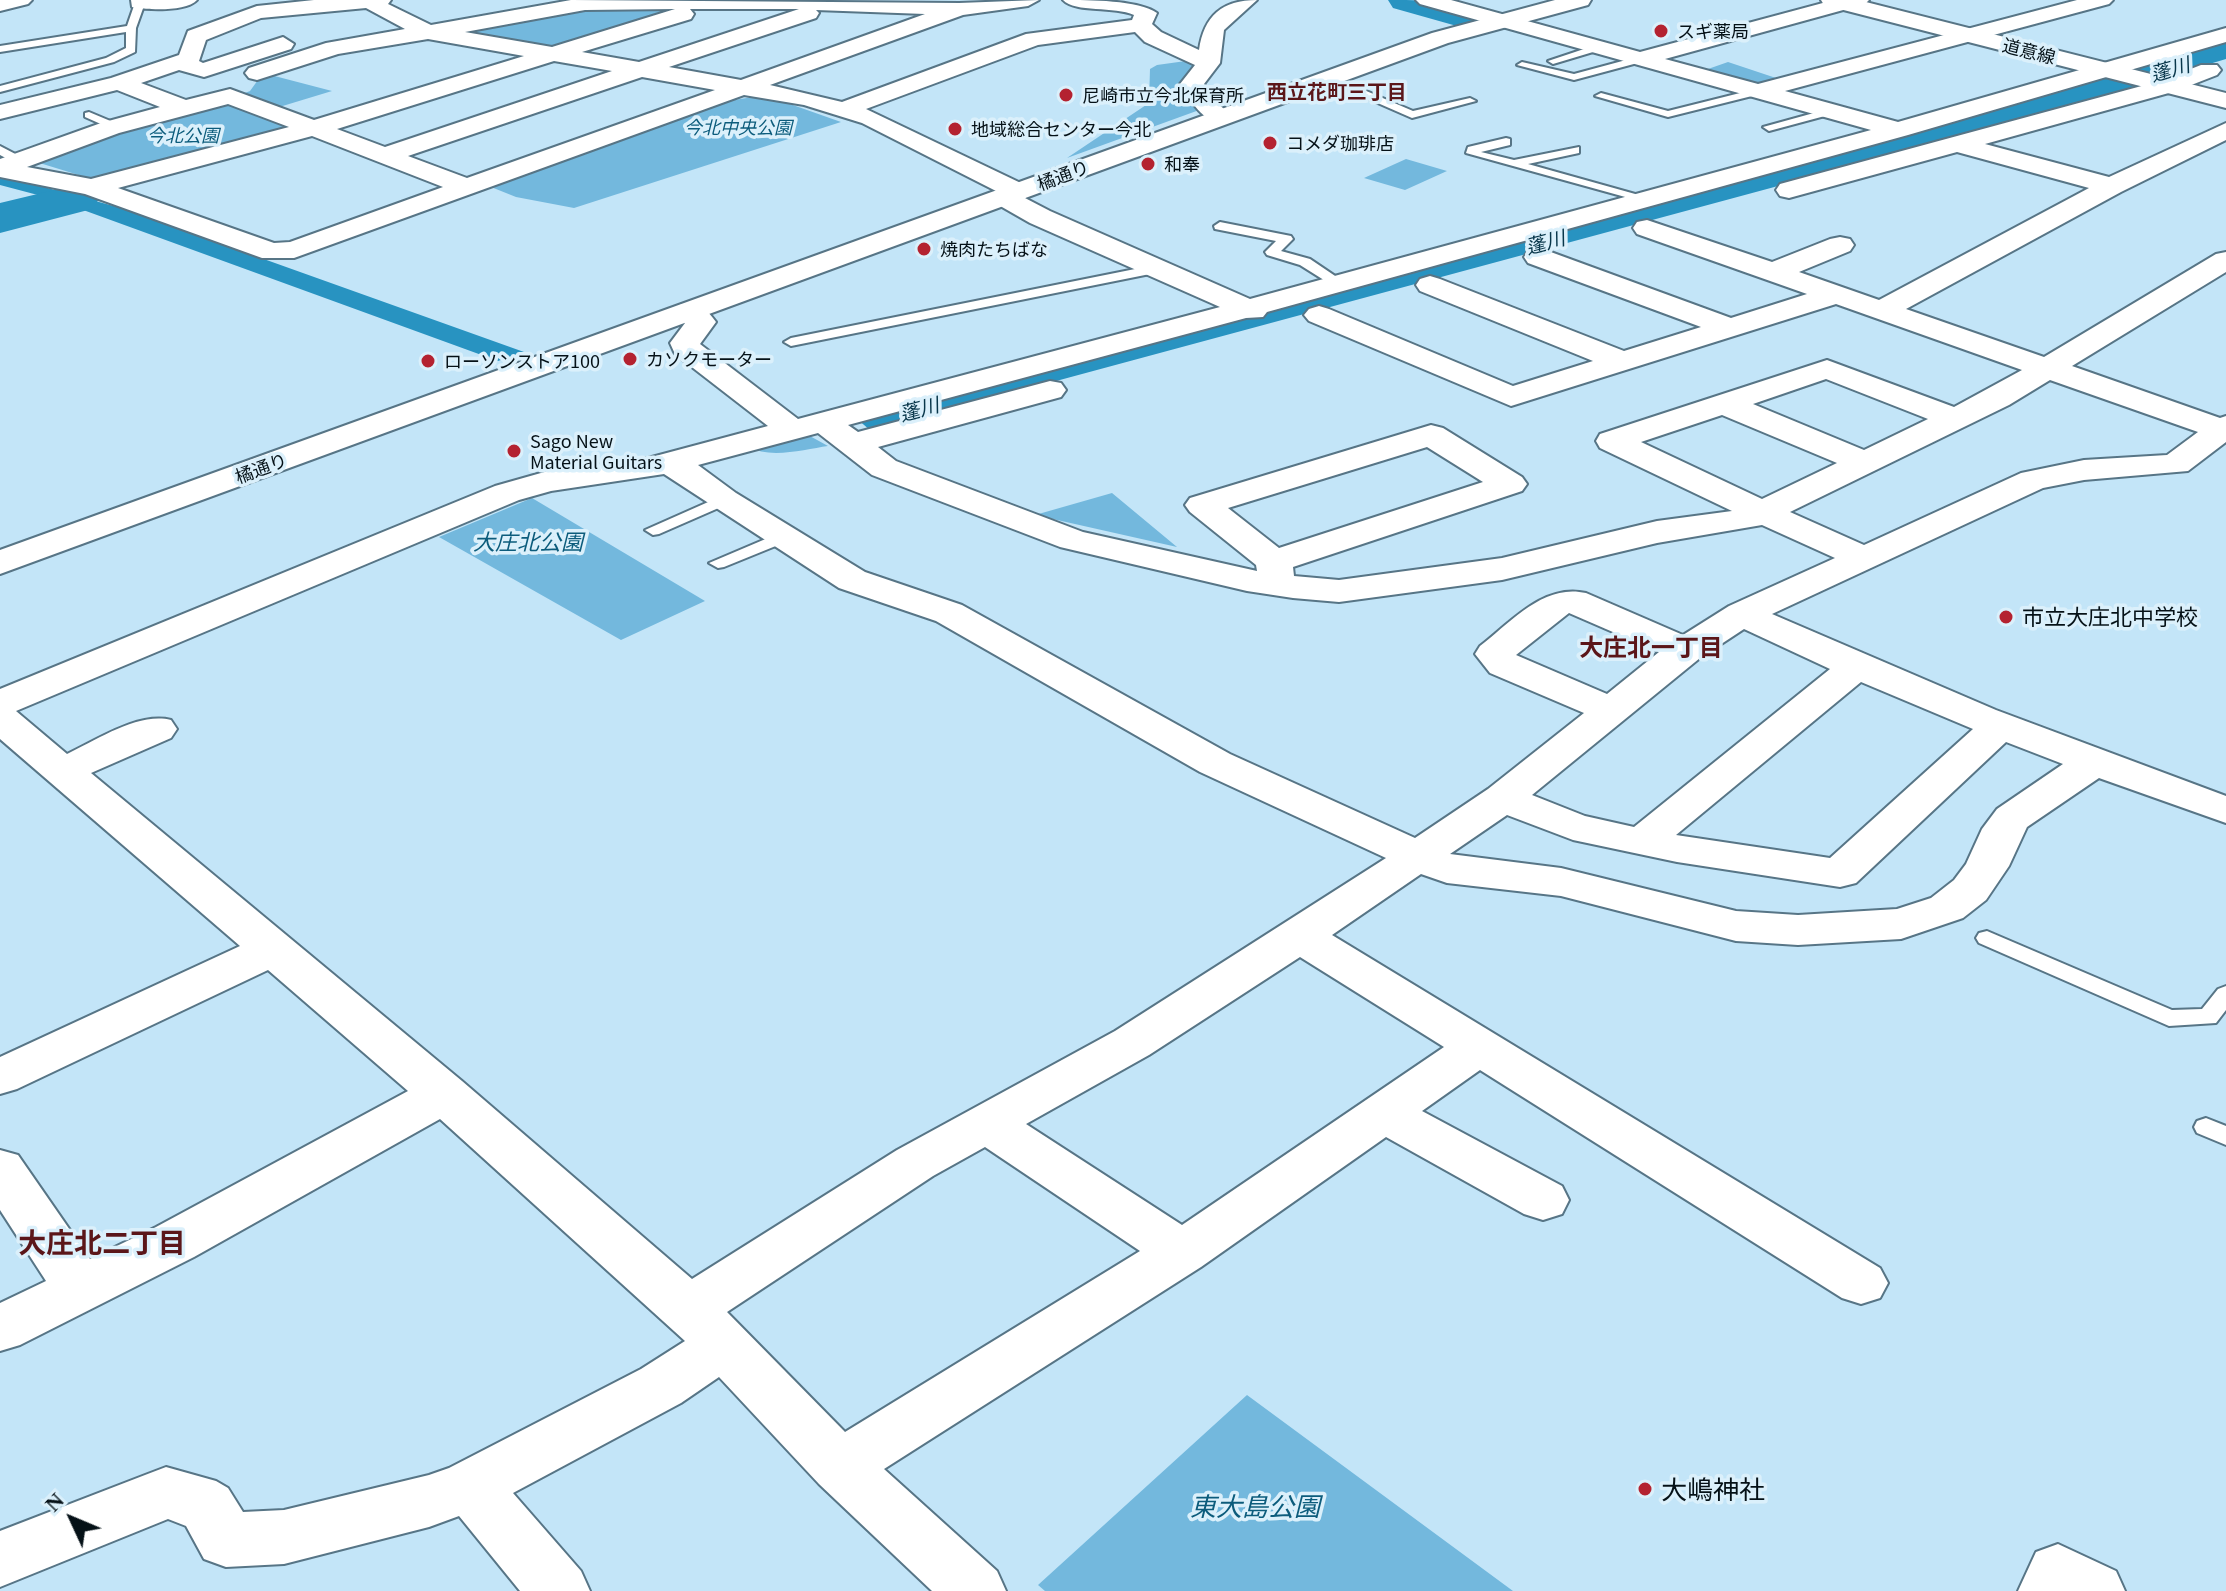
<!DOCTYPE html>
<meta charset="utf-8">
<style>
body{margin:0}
#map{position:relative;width:2226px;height:1591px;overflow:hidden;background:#c3e5f8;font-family:Georgia,serif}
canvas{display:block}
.north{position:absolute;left:32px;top:1479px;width:80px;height:80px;-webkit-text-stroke:6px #dbf0fb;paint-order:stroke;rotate:314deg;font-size:22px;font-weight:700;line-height:32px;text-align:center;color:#051117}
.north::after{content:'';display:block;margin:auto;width:28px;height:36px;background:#051117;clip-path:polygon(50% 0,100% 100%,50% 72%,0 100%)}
</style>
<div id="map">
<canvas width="2226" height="1591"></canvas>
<div class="north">N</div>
</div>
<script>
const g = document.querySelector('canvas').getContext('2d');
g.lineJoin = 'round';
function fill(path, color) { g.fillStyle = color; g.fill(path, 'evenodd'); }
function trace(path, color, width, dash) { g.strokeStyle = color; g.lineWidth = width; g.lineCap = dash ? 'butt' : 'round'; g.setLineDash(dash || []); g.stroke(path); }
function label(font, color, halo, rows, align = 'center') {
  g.font = font + ' Georgia,"Noto Sans JP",serif'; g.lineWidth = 7; g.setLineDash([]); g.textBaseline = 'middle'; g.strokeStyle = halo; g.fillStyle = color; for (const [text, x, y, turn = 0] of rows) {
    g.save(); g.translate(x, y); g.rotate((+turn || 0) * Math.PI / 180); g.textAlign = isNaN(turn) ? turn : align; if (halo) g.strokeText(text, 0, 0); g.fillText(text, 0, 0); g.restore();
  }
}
const green = new Path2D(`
 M 589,5 L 689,8 L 570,46 L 550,47 L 449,30 Z
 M 1193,60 L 1202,64 L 1202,109 L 1067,158 L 1149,103 L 1150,69 L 1157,65 Z
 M 1728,62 L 1776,78 L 1759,84 L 1708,69 Z
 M 263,73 L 332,91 L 276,108 L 246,97 L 245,93 L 250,91 Z
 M 753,97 L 790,104 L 841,122 L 574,208 L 516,197 L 491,187 L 734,100 Z
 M 213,103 L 227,104 L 288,128 L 95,180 L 33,161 L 37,157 Z
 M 1406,159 L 1447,171 L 1405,190 L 1364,178 Z
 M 808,435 L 828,446 C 806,449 768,460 749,446 Z
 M 1112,493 L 1177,547 L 1035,515 Z
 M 532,498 L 705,601 L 621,640 L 439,537 Z
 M 1247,1395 L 1513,1591 L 1045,1591 L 1038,1585 Z`);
const water = new Path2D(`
 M 2226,42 L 2226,59 L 2015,122 L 871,431 L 856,418 L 1900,136 Z
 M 0,175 L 121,208 L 524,352 L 498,361 L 53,199 L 0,185 Z`);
const river = new Path2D(`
 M 1388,0 C 1415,0 1474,0 1491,18 L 1485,26 L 1471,30 L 1393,8 Z
 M 75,185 L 92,189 L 99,199 L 92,209 L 0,233 L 0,203 Z`);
const service = new Path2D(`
 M 136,0 L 146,0 L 136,28 L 135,52 L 114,62 L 0,92 L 0,86 L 106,58 L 126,48 L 126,32 L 0,52 L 0,46 L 127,26 Z
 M 1599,44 L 1604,47 L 1603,49 L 1553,64 L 1548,61 Z
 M 1641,56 L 1646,59 L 1645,61 L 1574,80 L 1517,65 L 1522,62 L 1574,74 Z
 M 1329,75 L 1413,111 L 1470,98 L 1476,101 L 1412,118 L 1325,80 L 1323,78 Z
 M 1760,88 L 1766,91 L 1764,93 L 1668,117 L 1595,96 L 1601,93 L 1668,111 Z
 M 1832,108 L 1836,109 L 1836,113 L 1769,131 L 1763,127 Z
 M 89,112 L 120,125 L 122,127 L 112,129 L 85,117 L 85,113 Z
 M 1506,138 L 1510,139 L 1510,145 L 1481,152 L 1514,160 L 1579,147 L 1579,153 L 1528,164 L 1653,199 L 1647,203 L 1466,153 L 1468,147 Z
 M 0,146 L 23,158 L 25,161 L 19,165 L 0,155 Z
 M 1220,222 L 1291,236 L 1293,239 L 1281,251 L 1310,259 L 1347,284 L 1335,287 L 1300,265 L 1267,255 L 1265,252 L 1276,241 L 1215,229 L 1214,226 Z
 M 1155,265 L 1162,269 L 1160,272 L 791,346 L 784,342 L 791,338 Z
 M 724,495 L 730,497 L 730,503 L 659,534 L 653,535 L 645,530 Z
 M 782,532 L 788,533 L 790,537 L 788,541 L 724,567 L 718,568 L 709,563 Z
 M 1987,931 L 2172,1010 L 2202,1009 L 2218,989 L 2226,986 L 2226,1010 L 2216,1023 L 2169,1026 L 1979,943 L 1976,938 L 1979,933 Z
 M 2206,1118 L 2226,1126 L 2226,1145 L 2197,1133 L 2194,1127 L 2197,1121 Z`);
const minor = new Path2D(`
 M 0,0 L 32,0 L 28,4 L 0,11 Z
 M 131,0 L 197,0 C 186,12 148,10 132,7 Z
 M 314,0 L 391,0 L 388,4 L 431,25 L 571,0 L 959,3 L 1039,0 L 1028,6 L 963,15 L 770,85 L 842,102 L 1026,34 L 1132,20 L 1134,15 C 1115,6 1075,13 1063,0 C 1089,0 1139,0 1157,13 L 1152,24 L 1161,32 L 1199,50 C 1204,16 1222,0 1257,0 L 1224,30 L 1220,63 L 1204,84 L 1215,101 L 1233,117 L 1230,122 C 1205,128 1192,102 1180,84 L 1195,65 L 1145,42 L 1135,32 L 1038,45 L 866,109 L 1027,186 L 1031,192 L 1025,198 L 1050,211 L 1250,299 L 1871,130 L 1420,4 L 1416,0 L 1451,0 L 1640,52 L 1834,0 L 1869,0 L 1865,4 L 1665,59 L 1758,84 L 2077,0 L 2113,0 L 2109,4 L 1785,91 L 1898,122 L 2226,28 L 2226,42 L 1908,135 L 1267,312 L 1263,317 L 1246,318 L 848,425 L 858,432 L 1050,381 L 1061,383 L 1066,390 L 1061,397 L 878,447 L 896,461 L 1083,532 L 1257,571 L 1256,565 L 1190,512 L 1185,505 L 1190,498 L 1431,425 L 1443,428 L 1522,477 L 1527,484 L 1522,491 L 1293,567 L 1294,576 L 1339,580 L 1502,558 L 1657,521 L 1732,511 L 1600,448 L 1596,441 L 1600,434 L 1827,360 L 1954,407 L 2022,370 L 1836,304 L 1511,406 L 1309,321 L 1304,315 L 1309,309 L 1319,306 L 1329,309 L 1513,386 L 1593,361 L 1420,291 L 1416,285 L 1420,279 L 1430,276 L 1440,279 L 1624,351 L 1701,327 L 1528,263 L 1524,257 L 1528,251 L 1538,249 L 1548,251 L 1731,318 L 1807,294 L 1637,234 L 1633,228 L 1637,222 L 1647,220 L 1772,262 L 1830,239 L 1840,237 L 1850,239 L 1854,245 L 1850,251 L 1799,272 L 1879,300 L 2089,188 L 1957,152 L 1789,198 L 1780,196 L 1776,190 L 1780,184 L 2160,81 L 2201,65 L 2217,65 L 2221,70 L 2217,75 L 2176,91 L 1985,144 L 2109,177 L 2226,123 L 2226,140 L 2121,192 L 1906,309 L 2044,357 L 2216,254 L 2226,252 L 2226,272 L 2072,366 L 2220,418 L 2226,416 L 2226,442 L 2188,471 L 2084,480 L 2043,488 L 1772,614 L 1996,710 L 2226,796 L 2226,823 L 2099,778 L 2027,827 L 2009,866 L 1986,900 L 1963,918 L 1901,939 L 1798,945 L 1736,941 L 1561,896 L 1447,883 L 1421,874 L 1332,935 L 1880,1268 L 1888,1283 L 1880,1298 L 1861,1304 L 1842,1298 L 1480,1070 L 1422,1111 L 1562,1186 L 1569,1200 L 1562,1214 L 1543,1220 L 1524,1214 L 1386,1137 L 1201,1267 L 884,1469 L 997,1571 L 1006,1591 L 932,1591 L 819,1484 L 719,1377 L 681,1403 L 513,1493 L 581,1571 L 590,1591 L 520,1591 L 459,1516 L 429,1527 L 284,1564 L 226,1567 L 204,1559 L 186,1526 L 168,1519 L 0,1587 L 0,1531 L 145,1475 L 166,1467 L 216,1481 L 228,1488 L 243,1512 L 284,1510 L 429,1475 L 449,1468 L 641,1369 L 685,1341 L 440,1119 L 194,1257 L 20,1345 L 0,1351 L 0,1303 L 46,1281 L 0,1210 L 0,1150 L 18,1155 L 90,1259 L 156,1227 L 408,1091 L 268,970 L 17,1089 L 0,1094 L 0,1057 L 240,946 L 0,739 L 0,689 L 495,486 L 548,471 L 648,458 L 768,426 L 675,354 L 670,343 L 685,323 L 675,311 L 680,305 C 697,300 706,308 716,322 L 700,344 L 798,419 L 1220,307 L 1030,223 L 995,203 L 991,197 L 996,191 L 862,123 L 804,105 L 744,95 L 294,258 L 262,258 L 85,194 L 0,177 L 0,159 L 101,123 L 160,107 L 117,90 L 0,119 L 0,105 L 111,78 L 179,55 L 188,31 L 257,6 ZM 366,8 L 405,29 L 326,43 L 249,68 L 245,73 L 249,78 L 257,80 L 338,54 L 428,39 L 524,56 L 314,120 L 230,89 L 186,100 L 141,83 L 179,70 L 204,77 L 291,49 L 294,44 L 283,37 L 203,63 L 199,61 L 206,40 L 261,18 ZM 675,9 L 552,47 L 465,32 L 585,10 ZM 690,9 L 799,9 L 639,62 L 582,52 L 691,19 L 694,14 ZM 816,10 L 925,14 L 741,80 L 669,67 L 816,18 L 819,13 ZM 554,61 L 612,71 L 385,147 L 337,129 ZM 642,77 L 715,90 L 467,178 L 408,156 ZM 228,104 L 289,127 L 91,179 L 27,167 L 119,133 ZM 312,136 L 443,187 L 290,242 L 274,243 L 118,188 ZM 1826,379 L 1928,419 L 1864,450 L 1753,404 ZM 2050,380 L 2198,432 L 2167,455 L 2084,460 L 2021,473 L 1864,545 L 1790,512 L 2009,405 ZM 1722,415 L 1837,463 L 1762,499 L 1641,442 ZM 818,433 L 872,475 L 1060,547 L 1247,591 L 1293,598 L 1339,602 L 1502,580 L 1657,543 L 1762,525 L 1835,558 L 1729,606 L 1683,635 L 1586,593 C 1544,583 1511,622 1480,646 L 1475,654 L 1490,673 L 1584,713 L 1488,789 L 1415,838 L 1230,754 L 962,605 L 865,572 L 736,493 L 698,465 ZM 1427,447 L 1483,482 L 1279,548 L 1228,508 ZM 664,474 L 839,588 L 936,621 L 1200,772 L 1386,858 L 1115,1031 L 897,1150 L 692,1279 L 462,1081 L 91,773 L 171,738 L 177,729 L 171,720 C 138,712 97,740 67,754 L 16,711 L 519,500 L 551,491 ZM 1569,613 L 1659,652 L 1607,694 L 1516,655 ZM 1744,629 L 1830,669 L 1634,827 L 1585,816 L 1532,795 L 1700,658 ZM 1861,682 L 1973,729 L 1830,858 L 1676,835 ZM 2006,742 L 2063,764 L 1997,809 L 1982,829 L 1966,864 L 1954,880 L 1931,898 L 1897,909 L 1798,915 L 1736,911 L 1561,868 L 1450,854 L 1507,815 L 1573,840 L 1677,862 L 1840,887 L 1856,883 ZM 1300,957 L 1444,1047 L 1182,1225 L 1026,1124 L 1149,1055 ZM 985,1147 L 1140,1251 L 845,1432 L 727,1312 L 933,1176 Z
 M 2058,1544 L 2116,1571 L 2125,1591 L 2018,1591 L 2036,1552 Z`);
const tertiary = new Path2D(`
 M 1555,0 L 1591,0 L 1588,5 L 1448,43 L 0,574 L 0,550 L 1432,33 Z
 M 1821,0 L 1858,0 L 2226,93 L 2226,108 L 1824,5 Z`);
const markers = [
 [1661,31,8,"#b42230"],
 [1066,95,8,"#b42230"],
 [955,129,8,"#b42230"],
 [1270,143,8,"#b42230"],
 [1148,164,8,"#b42230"],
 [924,249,8,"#b42230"],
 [630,359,8,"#b42230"],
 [428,361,8,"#b42230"],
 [514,451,8,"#b42230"],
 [2006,617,8,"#b42230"],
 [1645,1489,8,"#b42230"]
];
const farPoinames = [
 ["スギ薬局",1677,31],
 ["尼崎市立今北保育所",1082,95],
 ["地域総合センター今北",971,129],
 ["コメダ珈琲店",1286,143],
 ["和奉",1164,164],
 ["焼肉たちばな",940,249],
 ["カソクモーター",646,359],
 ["ローソンストア100",444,361],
 ["Sago New",530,441],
 ["Material Guitars",530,462]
];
const farStreetnames = [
 ["道意線",2029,51,14],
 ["橘通り",1063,175,-20],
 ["橘通り",261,468,-20]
];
const farParknames = [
 ["今北中央公園",738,127],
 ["今北公園",183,135]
];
const farWaternames = [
 ["蓬川",2170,69,-16],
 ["蓬川",1545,242,-15],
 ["蓬川",919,409,-15]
];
const farNeighbourhoodnames = [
 ["西立花町三丁目",1337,91]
];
const parkNames = [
 ["大庄北公園",528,542]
];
const poiNames = [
 ["市立大庄北中学校",2022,617]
];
const neighbourhoodNames = [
 ["大庄北一丁目",1651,647]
];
const nearPoinames = [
 ["大嶋神社",1661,1489]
];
const nearParknames = [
 ["東大島公園",1255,1506]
];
const nearNeighbourhoodnames = [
 ["大庄北二丁目",102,1242]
];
fill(green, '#73b8dd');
fill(water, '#2893c1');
fill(river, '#2893c1');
trace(service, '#577586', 4);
trace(minor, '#577586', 4);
trace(tertiary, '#577586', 4);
fill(service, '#fff');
fill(minor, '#fff');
fill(tertiary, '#fff');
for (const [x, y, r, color] of markers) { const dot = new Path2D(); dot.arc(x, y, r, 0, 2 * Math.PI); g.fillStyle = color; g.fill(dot); trace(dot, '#dbf0fb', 3); }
label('18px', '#051117', '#dbf0fb', farPoinames, 'left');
label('18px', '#051117', '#dbf0fb', farStreetnames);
label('italic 18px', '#0c5c7c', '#dbf0fb', farParknames);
label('italic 20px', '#08364a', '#dbf0fb', farWaternames);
label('bold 20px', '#5b1619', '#dbf0fb', farNeighbourhoodnames);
label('italic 22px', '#0c5c7c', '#dbf0fb', parkNames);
label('22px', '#051117', '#dbf0fb', poiNames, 'left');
label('bold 24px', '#5b1619', '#dbf0fb', neighbourhoodNames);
label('26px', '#051117', '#dbf0fb', nearPoinames, 'left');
label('italic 26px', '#0c5c7c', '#dbf0fb', nearParknames);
label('bold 28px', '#5b1619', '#dbf0fb', nearNeighbourhoodnames);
</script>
